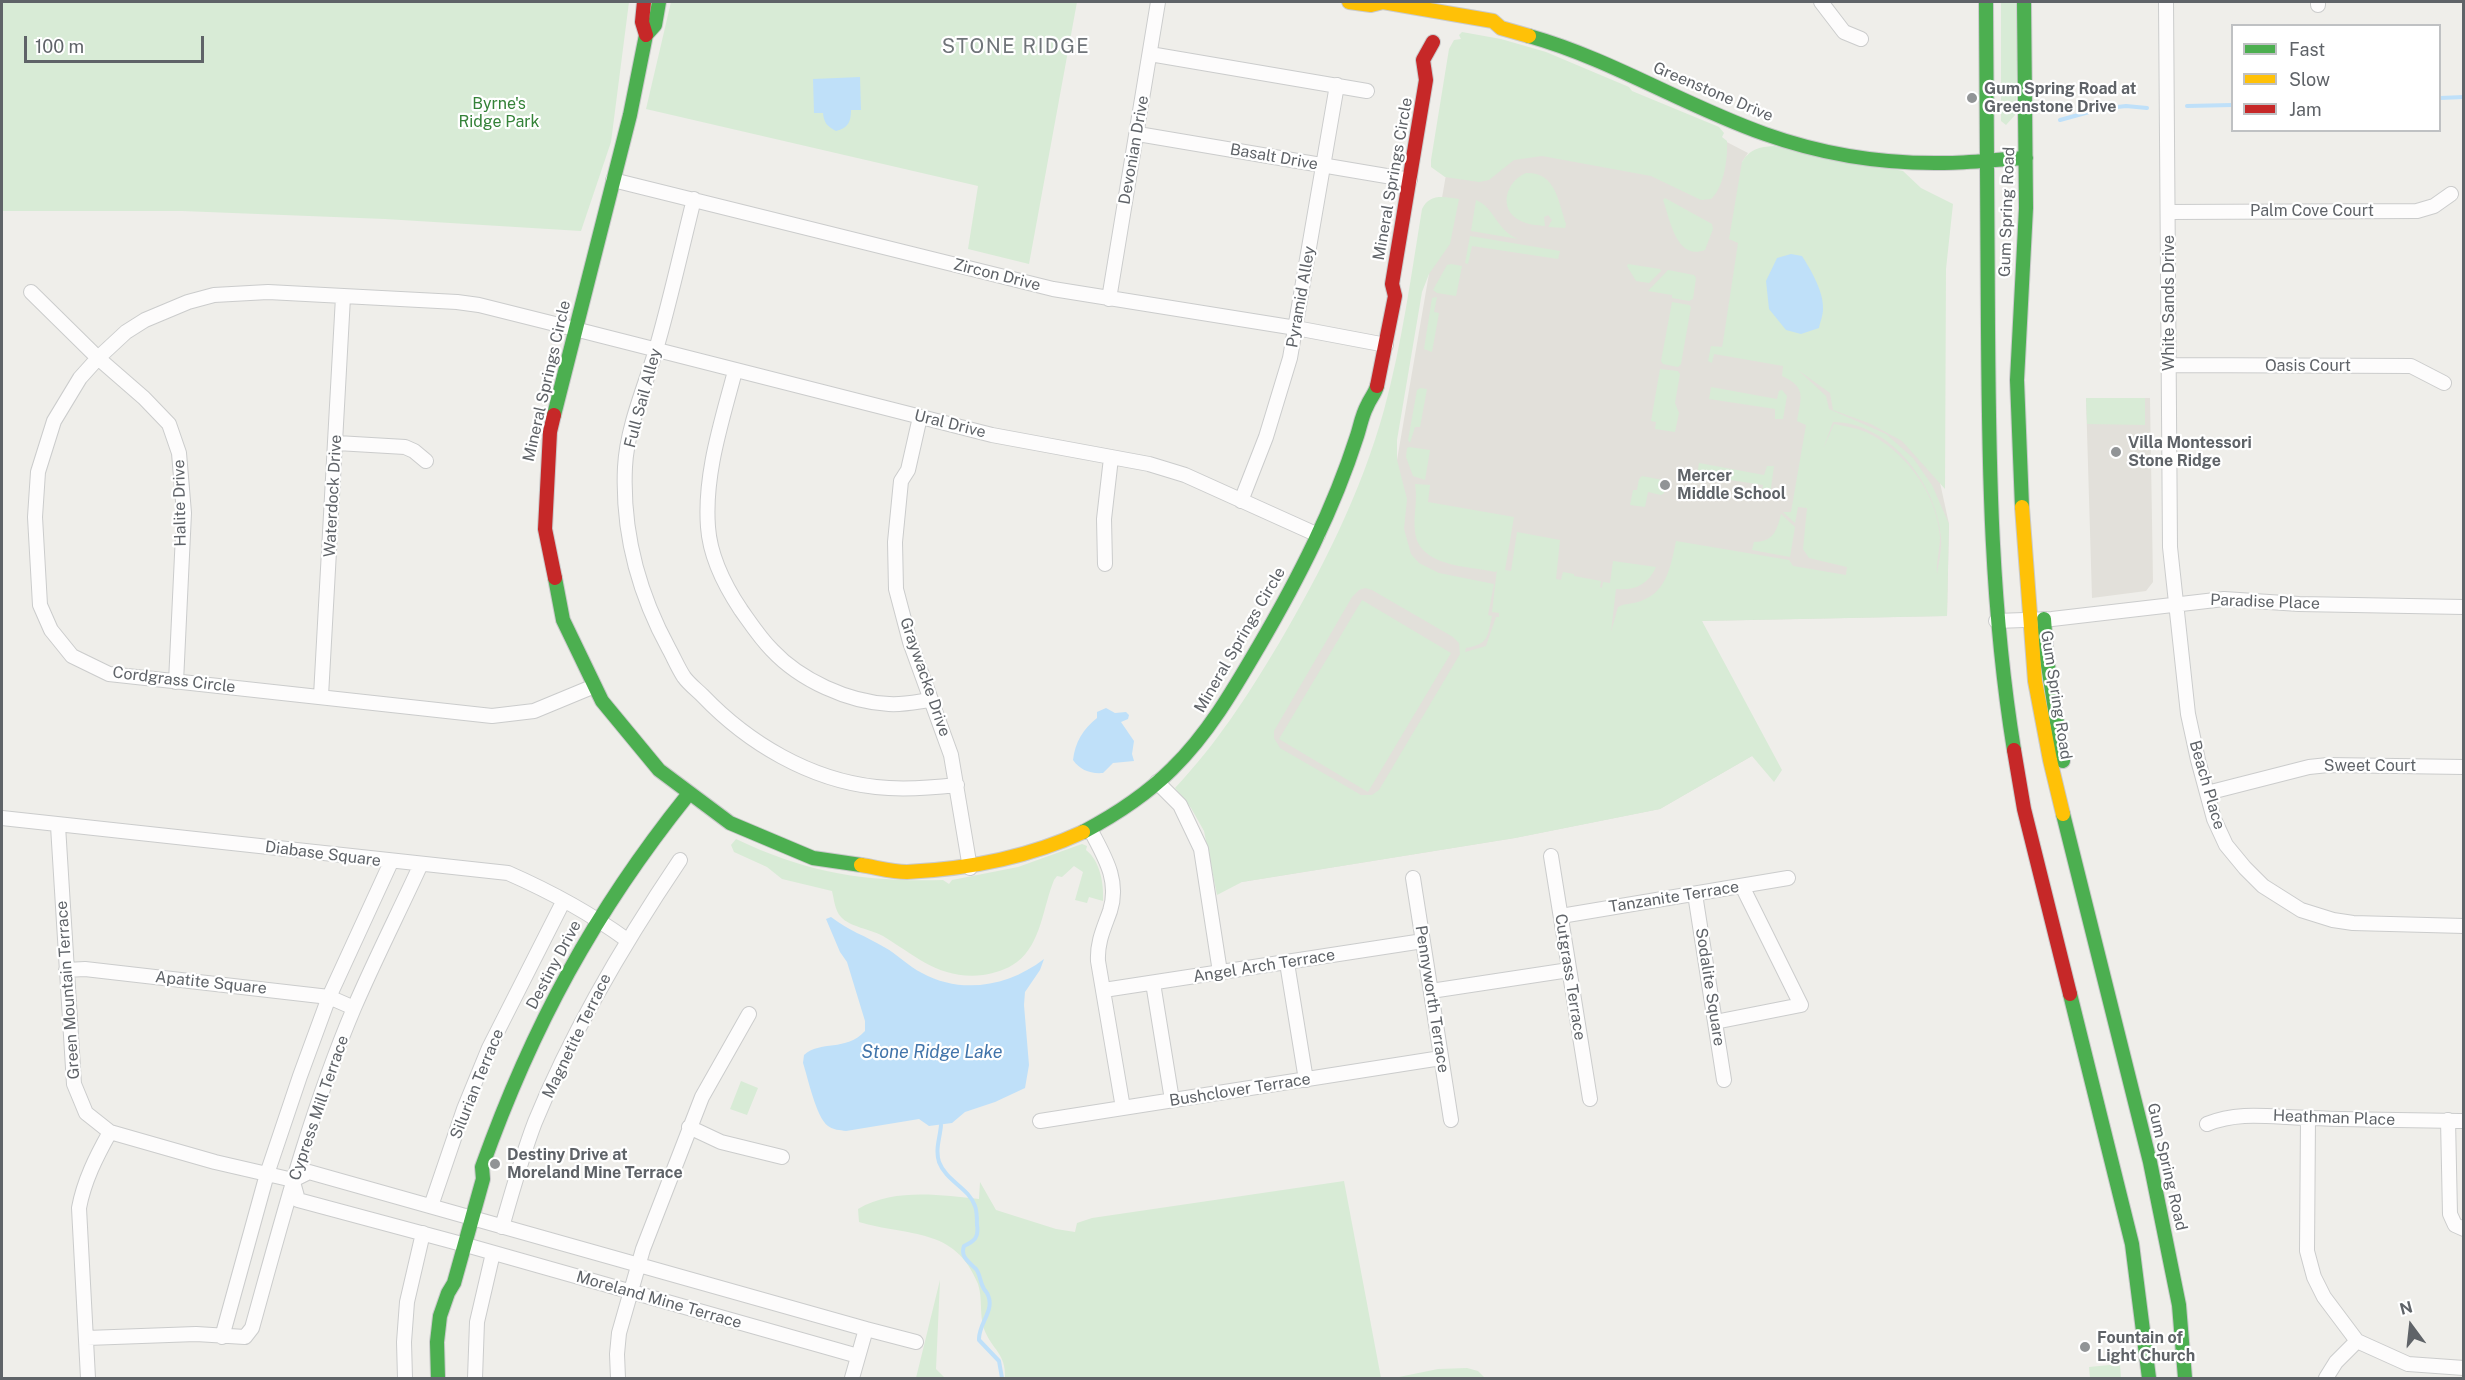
<!DOCTYPE html>
<style>
body{margin:0}
#map{position:relative;width:2465px;height:1380px;overflow:hidden;background:#efeeea;font-family:"Public Sans",sans-serif}
canvas{display:block}
.frame{position:absolute;inset:0;border:3px solid #5f6368;pointer-events:none}
.legend{position:absolute;left:2231px;top:24px;width:210px;height:108px;box-sizing:border-box;background:#fff;border:2px solid #bfc1c3;margin:0;padding:8px 10px;list-style:none;font-size:18px;color:#5f6368}
.legend li{display:flex;align-items:center;gap:12px;height:30px}
.legend b{width:30px;border:2px solid #bfc1c3}
.north{position:absolute;left:2381px;top:1296px;width:60px;height:60px;-webkit-text-stroke:4px #fff;paint-order:stroke;rotate:345deg;font-size:16px;font-weight:700;line-height:24px;text-align:center;color:#5f6368}
.north::after{content:'';display:block;margin:auto;width:21px;height:27px;background:#5f6368;clip-path:polygon(50% 0,100% 100%,50% 72%,0 100%)}
.scale{position:absolute;left:24px;top:36px;width:180px;height:27px;box-sizing:border-box;border:3px solid #5f6368;border-top:0;padding-left:8px;font-size:18px;line-height:21px;white-space:nowrap;color:#5f6368;-webkit-text-stroke:4px #fff;paint-order:stroke}
</style>
<div id="map">
<canvas width="2465" height="1380"></canvas>
<div class="frame"></div>
<ul class="legend">
<li><b style="height:8px;background:#4caf50"></b>Fast</li>
<li><b style="height:8px;background:#ffc107"></b>Slow</li>
<li><b style="height:8px;background:#c62828"></b>Jam</li>
</ul>
<div class="north">N</div>
<div class="scale">100 m</div>
</div>
<script>
const g = document.querySelector('canvas').getContext('2d');
g.lineJoin = 'round';
function fill(path, color) { g.fillStyle = color; g.fill(path, 'evenodd'); }
function trace(path, color, width, dash) { g.strokeStyle = color; g.lineWidth = width; g.lineCap = dash ? 'butt' : 'round'; g.setLineDash(dash || []); g.stroke(path); }
function label(font, color, halo, rows, align = 'center') {
  g.font = font + ' "Public Sans",sans-serif'; g.lineWidth = 4.5; g.setLineDash([]); g.textBaseline = 'middle'; g.strokeStyle = halo; g.fillStyle = color; for (const [text, x, y, turn = 0] of rows) {
    g.save(); g.translate(x, y); g.rotate((+turn || 0) * Math.PI / 180); g.textAlign = isNaN(turn) ? turn : align; if (halo) g.strokeText(text, 0, 0); g.fillText(text, 0, 0); g.restore();
  }
}
const education = new Path2D(`
 M 1465,64 L 1719,138 L 1748,153 L 1742,162 L 1743,177 L 1791,363 L 1934,455 L 1949,524 L 1947,616 L 1702,621 L 1752,756 L 1660,809 L 1515,838 L 1242,882 L 1246,752 L 1397,460 Z
 M 2086,398 L 2150,398 L 2153,582 L 2146,591 L 2092,598 Z`);
const green = new Path2D(`
 M 2,2 L 629,2 L 611,142 L 581,231 L 385,219 L 182,211 L 2,211 Z
 M 671,2 L 1077,2 L 1029,264 L 968,249 L 978,186 L 646,109 Z
 M 2001,2 L 2018,2 L 2016,114 L 2006,125 L 2001,121 Z
 M 1462,32 L 1501,39 L 1546,52 L 1629,87 L 1632,91 L 1719,127 L 1724,133 L 1722,137 L 1727,141 C 1728,157 1724,188 1711,199 L 1701,200 L 1651,176 L 1542,156 L 1514,160 L 1489,180 L 1479,182 L 1445,177 L 1431,167 L 1431,160 L 1449,49 L 1454,40 L 1461,39 L 1459,35 Z
 M 1774,146 L 1903,171 L 1921,188 L 1953,204 L 1946,269 L 1945,489 L 1902,441 L 1871,424 L 1833,410 L 1830,393 L 1798,370 L 1826,396 L 1829,409 L 1886,434 L 1913,458 L 1932,485 L 1949,524 L 1947,616 L 1702,621 L 1782,770 L 1774,782 L 1752,756 L 1660,809 L 1515,838 L 1242,882 L 1217,895 L 1204,831 L 1191,808 L 1175,788 C 1218,742 1246,698 1278,645 C 1322,570 1361,493 1384,410 C 1402,344 1411,276 1422,209 C 1430,193 1444,197 1459,199 L 1450,244 L 1429,274 L 1422,292 L 1397,440 L 1397,460 L 1407,499 L 1404,529 L 1411,554 L 1419,563 L 1439,573 L 1494,584 L 1488,615 L 1492,616 C 1487,637 1489,644 1466,648 L 1465,652 L 1486,646 L 1496,617 L 1499,617 L 1499,613 L 1492,612 L 1497,569 L 1496,572 C 1468,566 1418,567 1415,531 C 1413,515 1418,501 1415,484 L 1430,485 L 1428,502 L 1514,517 L 1505,570 L 1511,571 L 1517,532 L 1560,540 L 1556,579 L 1561,580 L 1563,572 L 1574,574 L 1574,576 L 1601,581 L 1600,587 L 1602,588 L 1603,582 L 1610,583 L 1613,561 L 1656,567 C 1648,585 1634,591 1616,589 L 1611,632 L 1618,607 C 1625,603 1633,604 1641,601 C 1667,592 1671,565 1676,541 L 1789,560 L 1793,566 L 1846,575 L 1847,567 L 1851,568 L 1809,558 L 1803,549 L 1807,508 L 1798,507 L 1795,523 L 1783,512 L 1791,512 L 1806,425 L 1797,421 C 1801,398 1807,387 1782,376 L 1783,366 L 1714,354 L 1712,363 L 1708,361 L 1711,346 L 1722,347 L 1723,342 L 1738,243 L 1729,239 L 1742,162 C 1750,149 1759,147 1774,146 ZM 1833,422 C 1890,422 1937,485 1941,537 C 1942,549 1939,562 1937,574 C 1936,562 1940,549 1940,537 C 1937,493 1905,451 1866,432 C 1856,428 1844,426 1834,424 L 1823,449 ZM 1365,588 L 1372,590 L 1453,637 L 1459,643 L 1460,654 L 1379,790 L 1372,795 L 1361,795 L 1280,748 L 1274,738 L 1274,731 L 1352,597 L 1359,590 Z
 M 1526,173 C 1556,172 1558,201 1566,224 L 1565,228 L 1548,227 L 1552,220 L 1548,215 L 1544,217 L 1545,226 C 1537,225 1528,225 1521,221 C 1497,210 1506,181 1526,173 Z
 M 1665,198 L 1712,224 L 1713,229 L 1705,250 C 1676,261 1670,219 1663,200 Z
 M 1476,200 C 1495,208 1496,230 1518,239 L 1471,231 Z
 M 1470,236 L 1560,251 L 1558,259 L 1472,246 L 1468,264 L 1465,263 Z
 M 1451,264 L 1462,266 L 1456,296 L 1437,293 L 1433,290 L 1447,265 Z
 M 1628,264 L 1660,269 L 1661,271 L 1649,283 L 1636,281 L 1627,266 Z
 M 1668,270 L 1694,275 L 1696,278 L 1693,299 L 1689,301 L 1672,298 L 1672,295 L 1648,291 Z
 M 1437,297 L 1434,312 L 1439,313 L 1432,352 L 1424,349 L 1432,298 Z
 M 1672,302 L 1689,305 L 1691,307 L 1681,364 L 1678,367 L 1663,364 L 1661,361 Z
 M 1660,369 L 1678,371 L 1680,374 L 1675,403 L 1679,413 L 1675,432 L 1655,429 L 1656,422 L 1651,421 Z
 M 1711,387 L 1777,399 L 1779,391 L 1782,390 L 1787,396 L 1783,419 L 1775,419 L 1775,409 L 1709,399 Z
 M 1420,388 L 1427,389 L 1420,427 L 1415,427 L 1410,443 L 1408,440 L 1417,390 Z
 M 2086,398 L 2145,398 L 2145,425 L 2087,424 Z
 M 1409,447 L 1430,450 L 1425,480 L 1413,476 L 1406,457 L 1407,448 Z
 M 1699,463 L 1764,475 L 1767,466 L 1774,466 L 1770,495 L 1762,494 L 1763,485 L 1697,475 Z
 M 1642,476 L 1663,480 L 1666,483 L 1664,493 L 1661,495 L 1648,492 L 1645,507 L 1630,505 L 1633,490 L 1637,490 L 1639,479 Z
 M 1781,514 L 1795,527 L 1790,557 L 1752,550 L 1754,542 C 1773,542 1777,531 1781,514 Z
 M 1362,600 L 1451,653 L 1368,792 L 1279,739 Z
 M 736,839 C 807,873 864,882 943,880 L 949,884 L 952,880 L 1018,867 L 1082,844 L 1087,846 L 1086,850 C 1100,861 1104,883 1103,901 L 1089,897 L 1087,903 L 1075,900 L 1083,872 L 1074,866 L 1062,877 L 1057,876 L 1054,880 C 1043,907 1041,944 1017,962 C 1006,970 995,973 983,975 C 940,980 916,956 883,936 C 870,929 850,927 841,917 C 835,911 834,899 832,891 L 782,879 L 767,867 L 734,852 L 731,845 Z
 M 741,1081 L 758,1088 L 747,1115 L 730,1109 Z
 M 1344,1181 L 1381,1378 L 1005,1378 C 1006,1353 992,1350 984,1329 C 979,1314 983,1299 978,1284 C 955,1226 908,1237 859,1222 L 858,1209 C 894,1188 940,1195 979,1199 L 980,1182 L 996,1210 L 1056,1229 L 1075,1232 L 1077,1223 L 1092,1218 Z
 M 940,1280 L 936,1369 L 945,1378 L 916,1378 Z
 M 2120,1364 L 2121,1378 L 2090,1378 L 2089,1367 Z
 M 1467,1368 L 1478,1371 L 1485,1378 L 1394,1378 L 1438,1369 Z`);
const water = new Path2D(`
 M 860,77 L 861,110 L 851,110 C 851,122 848,128 836,131 C 827,126 824,123 823,113 L 814,113 L 813,79 Z
 M 1791,254 L 1802,256 C 1811,270 1824,292 1823,309 C 1823,316 1820,322 1819,328 L 1801,334 L 1786,330 L 1769,309 L 1766,281 L 1777,258 Z
 M 1106,708 L 1115,713 L 1126,712 L 1129,715 L 1128,719 L 1121,722 L 1134,741 L 1132,754 L 1134,761 L 1113,763 L 1103,773 C 1090,774 1080,770 1073,760 C 1075,742 1083,729 1097,718 L 1097,712 Z
 M 831,917 C 849,931 866,936 884,947 C 897,954 908,966 922,973 C 962,995 1009,986 1044,959 L 1040,970 L 1025,992 L 1024,1005 L 1029,1065 L 1025,1088 L 995,1102 L 965,1112 L 952,1123 L 929,1126 L 919,1119 L 846,1131 C 840,1130 833,1130 828,1126 C 816,1117 808,1078 803,1063 L 804,1055 C 820,1040 846,1052 865,1031 L 865,1021 L 847,962 L 840,952 L 826,919 Z`);
const stream = new Path2D(`
 M 2440,98 L 2464,97
 M 2187,106 L 2232,105
 M 2060,120 L 2100,109 L 2126,106 L 2147,108
 M 941,1125 C 940,1138 935,1149 939,1162 C 946,1181 969,1188 975,1206 C 977,1211 977,1219 977,1225 C 979,1237 975,1241 964,1246 C 960,1257 969,1262 976,1269 C 980,1274 980,1281 983,1287 C 984,1290 987,1292 988,1295 C 995,1311 978,1324 979,1340 L 999,1361 L 1002,1378`);
const street = new Path2D(`
 M 1821,2 L 1844,32 L 1861,39
 M 2166,2 L 2170,547 L 2188,714 L 2198,760 L 2214,819 L 2226,845 L 2245,868 L 2263,886 L 2301,910 L 2333,920 L 2353,923 L 2464,926
 M 2318,2 L 2318,5
 M 1150,54 L 1367,91
 M 1138,134 L 1410,180
 M 613,180 L 1053,289 L 1296,328 L 1386,345
 M 694,199 C 681,251 670,302 655,353 C 644,389 627,428 625,467 C 622,532 638,592 669,649 C 674,658 678,668 684,677 C 689,684 697,690 703,696 C 748,743 810,780 876,787 C 902,790 930,788 957,785
 M 2168,212 L 2417,211 L 2434,206 L 2451,194
 M 31,292 L 98,358 L 144,398 L 169,424 L 179,453 L 184,513 L 176,682
 M 1109,299 L 1158,2
 M 2169,365 L 2411,366 L 2444,383
 M 735,371 C 722,421 704,474 708,527 C 710,556 725,586 741,610 C 751,624 760,638 772,650 C 800,680 848,702 889,704 C 903,705 916,702 930,700
 M 920,417 L 908,470 L 901,481 L 895,542 L 896,589 L 910,642 L 951,755 L 970,868
 M 337,443 L 405,447 L 414,451 L 426,461
 M 1241,501 L 1266,437 L 1290,358 L 1337,85
 M 1105,564 L 1104,519 L 1111,458
 M 1996,621 L 2052,619 L 2224,599 L 2299,604 L 2464,607
 M 592,687 L 534,711 L 492,716 L 109,674 L 72,656 L 51,630 L 40,605 L 35,517 L 38,472 L 54,421 L 80,378 L 98,358 L 126,332 L 145,320 L 188,302 L 214,295 L 268,292 L 457,302 L 479,305 L 559,325 L 992,435 L 1149,464 L 1185,475 L 1318,535
 M 321,696 L 343,297
 M 1157,782 L 1180,805 L 1201,849 L 1220,972
 M 2207,793 L 2309,767 L 2328,765 L 2464,767
 M 2,818 L 508,873 C 549,891 590,913 627,940
 M 58,826 L 74,1084 L 86,1113 L 110,1132 L 215,1162 L 293,1180 L 309,1172 L 866,1329
 M 1090,829 C 1104,856 1120,880 1110,911 C 1104,928 1097,942 1098,961 L 1123,1108
 M 1551,856 L 1590,1099
 M 1413,878 L 1451,1120
 M 1695,894 L 1724,1080
 M 1561,916 L 1788,878
 M 1287,963 L 1306,1080
 M 66,970 L 85,969 L 329,997 L 354,1008
 M 1153,983 L 1172,1100
 M 1104,990 L 1423,941
 M 1431,991 L 1569,970
 M 1715,1022 L 1801,1005 L 1742,886
 M 2308,1118 L 2307,1251 L 2314,1277 L 2324,1297 L 2357,1341 L 2408,1364 L 2464,1368
 M 2448,1120 L 2450,1214 L 2455,1225 L 2464,1229
 M 1040,1121 L 1441,1058
 M 2207,1124 C 2241,1110 2275,1118 2311,1118 C 2362,1120 2413,1120 2464,1121
 M 689,1127 L 721,1142 L 782,1157
 M 293,1182 L 298,1200 L 473,1247 L 858,1356
 M 431,1206 L 464,1109 L 489,1048 L 563,902
 M 502,1227 C 512,1192 522,1156 535,1122 C 573,1029 624,943 680,860
 M 222,1337 L 267,1174 L 300,1076 L 329,997 L 391,862
 M 87,1338 L 196,1334 L 245,1337 L 252,1328 C 282,1220 310,1112 354,1008 C 375,959 399,912 421,864
 M 88,1378 L 79,1208 C 84,1181 96,1157 110,1132
 M 405,1378 L 404,1342 L 407,1302 L 423,1233
 M 475,1378 L 477,1322 L 493,1253
 M 618,1378 L 617,1354 L 619,1333 L 643,1249 L 702,1097 L 749,1014
 M 852,1378 L 866,1329 L 916,1342
 M 2326,1378 L 2336,1362 L 2357,1341`);
const fast = new Path2D(`
 M 1986,2 C 1987,111 1987,220 1988,329 C 1989,471 1991,609 2014,750
 M 1529,36 C 1611,59 1685,106 1765,134 C 1821,154 1884,164 1944,163 C 1971,163 1999,159 2026,158
 M 554,415 L 630,115 L 646,35 L 655,25 L 659,2
 M 2022,507 L 2017,380 L 2026,208 L 2024,2
 M 555,578 L 563,620 L 602,701 L 659,770 L 730,823 L 813,858 L 861,865
 M 2044,619 L 2047,659 L 2063,761
 M 2063,814 L 2150,1162 L 2179,1305 L 2185,1378
 M 1083,832 C 1115,815 1146,795 1172,769 C 1208,734 1234,689 1259,646 C 1298,579 1333,511 1357,436 C 1360,427 1362,415 1367,406 C 1370,398 1375,394 1377,386
 M 2070,994 L 2132,1244 L 2149,1378
 M 438,1378 L 437,1342 L 440,1316 L 448,1293 L 454,1283 L 483,1179 L 482,1167 C 532,1027 594,912 687,796`);
const slow = new Path2D(`
 M 1349,2 L 1371,5 L 1383,2 L 1493,21 L 1501,28 L 1529,36
 M 2022,507 L 2035,681 L 2050,760 L 2063,814
 M 861,865 C 875,867 892,872 907,872 C 968,869 1027,858 1083,832`);
const jam = new Path2D(`
 M 644,2 L 642,22 L 646,35
 M 1377,386 L 1395,296 L 1392,284 L 1426,80 L 1423,60 L 1433,42
 M 554,415 L 550,432 L 545,529 L 555,578
 M 2014,750 L 2024,809 L 2070,994`);
const markers = [
 [1972,98,6,"#919496"],
 [2116,452,6,"#919496"],
 [1665,485,6,"#919496"],
 [495,1164,6,"#919496"],
 [2085,1347,6,"#919496"]
];
const poiNames = [
 ["Gum Spring Road at",1984,89],
 ["Greenstone Drive",1984,107],
 ["Villa Montessori",2128,443],
 ["Stone Ridge",2128,461],
 ["Mercer",1677,476],
 ["Middle School",1677,494],
 ["Destiny Drive at",507,1155],
 ["Moreland Mine Terrace",507,1173],
 ["Fountain of",2097,1338],
 ["Light Church",2097,1356]
];
const streetNames = [
 ["Greenstone Drive",1713,92,23],
 ["Devonian Drive",1134,150,-80],
 ["Basalt Drive",1274,157,10],
 ["Mineral Springs Circle",1393,179,-80],
 ["Palm Cove Court",2312,211],
 ["Gum Spring Road",2007,212,-88],
 ["Zircon Drive",997,275,14],
 ["Pyramid Alley",1301,297,-80],
 ["White Sands Drive",2169,303,-90],
 ["Oasis Court",2308,366],
 ["Mineral Springs Circle",547,381,-77],
 ["Full Sail Alley",643,398,-75],
 ["Ural Drive",950,424,14],
 ["Waterdock Drive",333,496,-87],
 ["Halite Drive",180,503,-91],
 ["Paradise Place",2265,602,2],
 ["Mineral Springs Circle",1240,640,-60],
 ["Graywacke Drive",925,677,71],
 ["Cordgrass Circle",174,680,7],
 ["Gum Spring Road",2056,695,81],
 ["Sweet Court",2370,766],
 ["Beach Place",2207,785,74],
 ["Diabase Square",323,854,7],
 ["Tanzanite Terrace",1674,897,-9],
 ["Destiny Drive",554,965,-62],
 ["Angel Arch Terrace",1264,966,-9],
 ["Cutgrass Terrace",1570,977,81],
 ["Apatite Square",211,983,6],
 ["Sodalite Square",1710,987,81],
 ["Green Mountain Terrace",68,990,-94],
 ["Pennyworth Terrace",1432,999,81],
 ["Magnetite Terrace",577,1036,-64],
 ["Silurian Terrace",477,1084,-68],
 ["Bushclover Terrace",1240,1090,-9],
 ["Cypress Mill Terrace",319,1108,-71],
 ["Heathman Place",2334,1118,2],
 ["Gum Spring Road",2167,1167,77],
 ["Moreland Mine Terrace",659,1300,16]
];
const parkNames = [
 ["Byrne's",499,104],
 ["Ridge Park",499,122]
];
const waterNames = [
 ["Stone Ridge Lake",932,1052]
];
const quarterNames = [
 ["STONE RIDGE",1016,47]
];
fill(education, '#e2e0da');
fill(green, '#d8ebd6');
fill(water, '#bfe0f9');
trace(stream, '#bfe0f9', 4);
trace(street, '#cbcccc', 16);
trace(fast, '#cacacb', 16);
trace(slow, '#cacacb', 16);
trace(jam, '#cacacb', 16);
trace(street, '#fdfcfc', 14);
trace(fast, '#4caf50', 14);
trace(slow, '#ffc107', 14);
trace(jam, '#c62828', 14);
for (const [x, y, r, color] of markers) { const dot = new Path2D(); dot.arc(x, y, r, 0, 2 * Math.PI); g.fillStyle = color; g.fill(dot); trace(dot, '#fff', 2); }
label('bold 16px', '#5f6368', '#fff', poiNames, 'left');
label('16px', '#5f6368', '#fff', streetNames);
label('16px', '#348238', '#fff', parkNames);
label('italic 18px', '#4174aa', '#fff', waterNames);
g.letterSpacing = '1.5px';
label('20px', '#70757a', '#fff', quarterNames);
g.letterSpacing = '0px';
</script>
